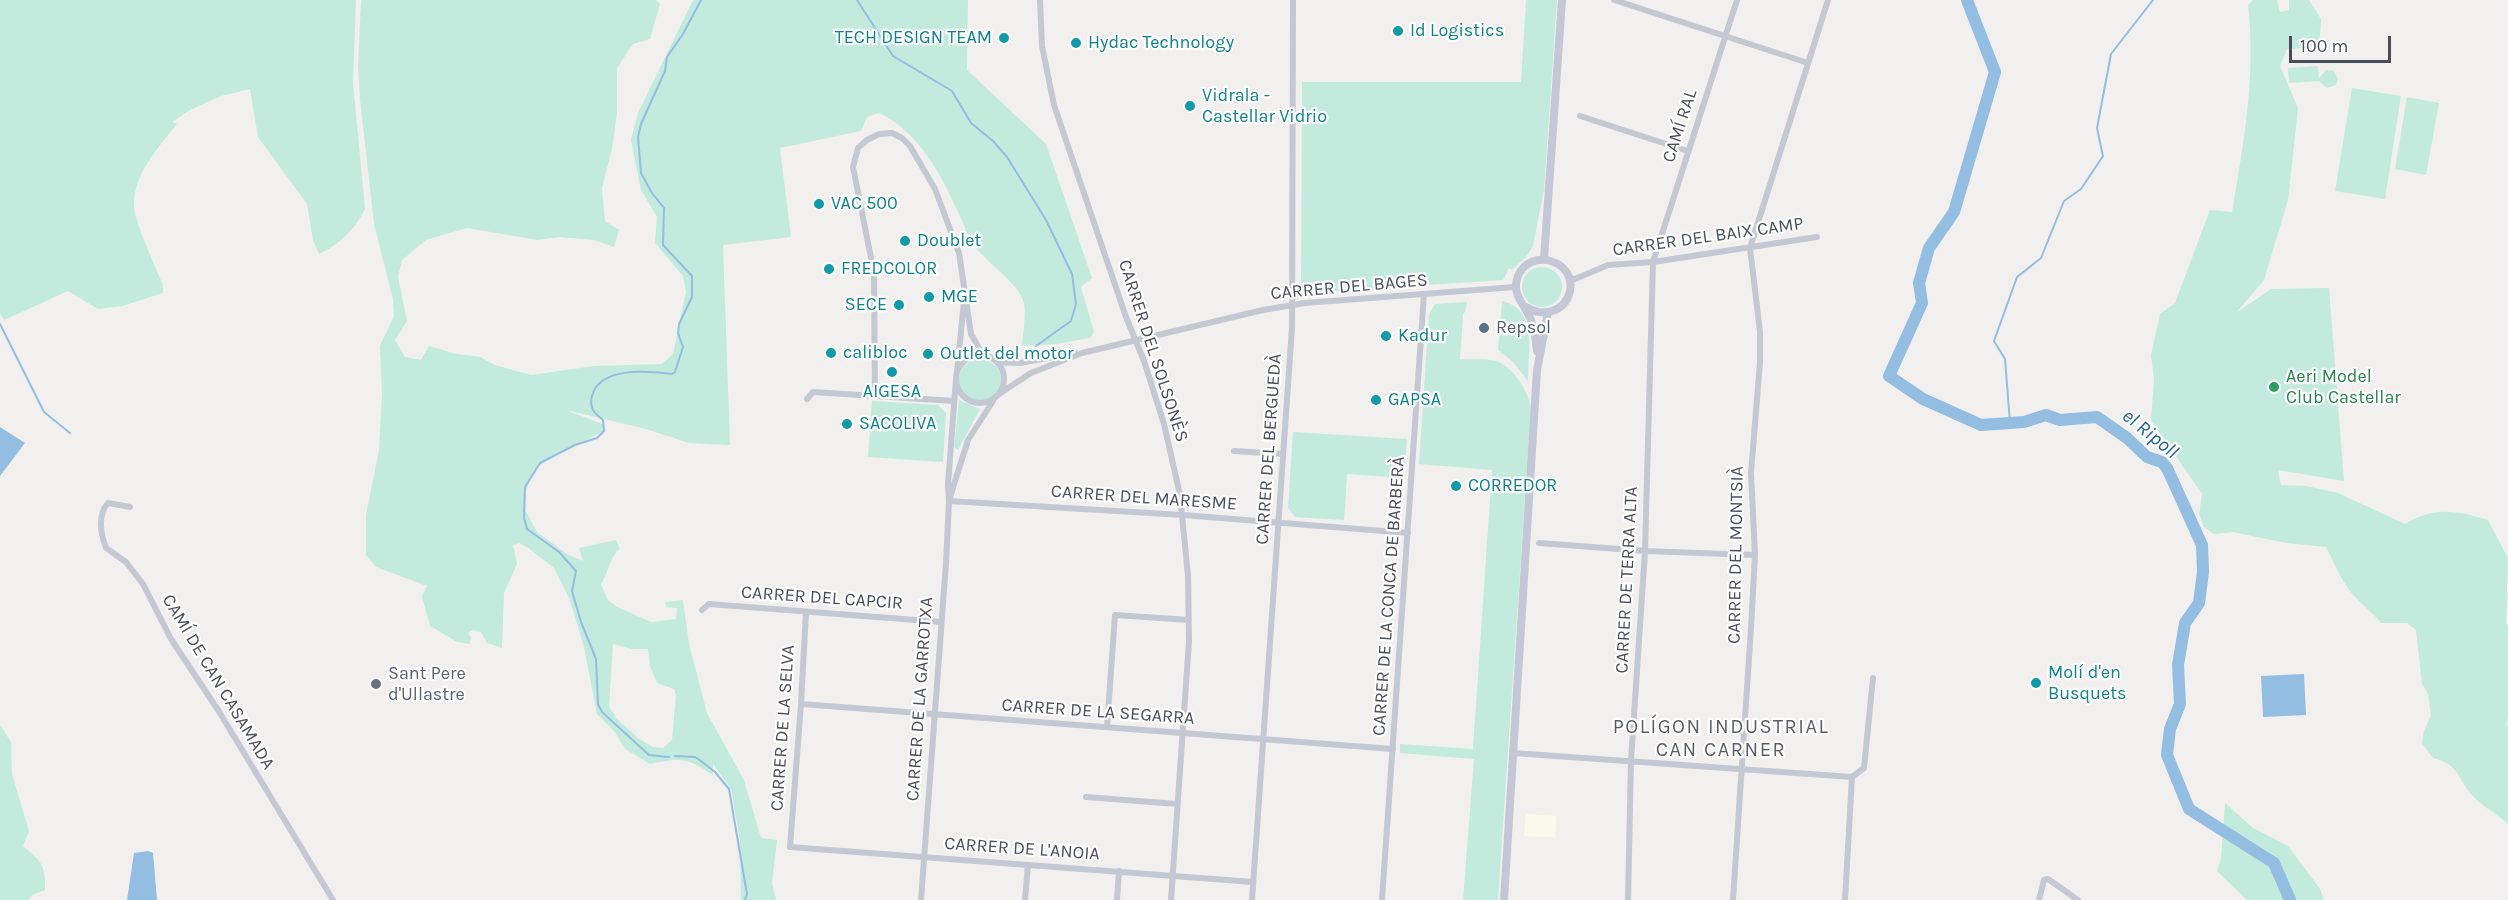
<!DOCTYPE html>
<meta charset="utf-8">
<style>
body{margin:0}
#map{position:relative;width:2508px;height:900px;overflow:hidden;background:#f1f0ef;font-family:Karla,sans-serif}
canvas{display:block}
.scale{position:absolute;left:2289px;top:36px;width:102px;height:27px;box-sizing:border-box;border:3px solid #494e5b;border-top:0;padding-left:8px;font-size:18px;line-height:21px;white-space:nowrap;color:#494e5b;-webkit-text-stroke:4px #fff;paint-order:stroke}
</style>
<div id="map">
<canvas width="2508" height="900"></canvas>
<div class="scale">100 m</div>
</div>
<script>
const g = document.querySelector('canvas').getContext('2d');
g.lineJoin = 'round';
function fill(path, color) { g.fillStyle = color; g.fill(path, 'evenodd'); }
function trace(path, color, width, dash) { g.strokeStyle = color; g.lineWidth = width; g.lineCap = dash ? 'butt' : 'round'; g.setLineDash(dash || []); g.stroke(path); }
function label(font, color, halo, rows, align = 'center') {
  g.font = font + ' Karla,sans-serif'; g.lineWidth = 4.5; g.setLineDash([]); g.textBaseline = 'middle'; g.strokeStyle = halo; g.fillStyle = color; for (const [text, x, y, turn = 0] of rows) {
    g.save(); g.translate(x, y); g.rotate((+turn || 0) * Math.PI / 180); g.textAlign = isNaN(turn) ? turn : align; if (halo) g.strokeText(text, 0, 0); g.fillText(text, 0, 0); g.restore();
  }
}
const commercial = new Path2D(`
 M 1526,814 L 1556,816 L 1555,837 L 1524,836 Z`);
const green = new Path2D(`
 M 0,0 L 356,0 L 353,82 L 365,209 C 356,228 338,246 319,254 L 313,240 L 307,204 L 258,137 L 250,89 L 221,96 L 190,110 L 172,122 L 177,124 C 159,147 133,174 134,206 C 134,221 156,268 163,285 L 163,293 L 122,306 L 98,309 L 68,291 L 4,320 L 0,314 Z
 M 361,0 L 656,0 L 660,4 L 650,39 L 633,44 L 617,68 L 617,112 L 612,149 L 602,188 L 605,221 L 619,230 L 614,247 L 594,240 L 559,237 L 538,240 L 467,228 L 426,240 L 402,260 L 398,277 L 407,321 L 395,340 L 405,357 L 421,360 L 429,346 L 456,354 L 480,357 L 495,365 L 531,375 L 594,366 L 662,364 L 673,354 L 686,292 L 683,276 L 655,243 L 657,217 L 641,190 L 631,140 L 638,113 L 693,0 L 968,0 L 967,70 L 1046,144 L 1092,278 L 1081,287 L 1094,332 L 1090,338 L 1056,344 L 1022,346 C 1023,335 1027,309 1023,300 C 1017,282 983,260 971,241 C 966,233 963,221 958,212 C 941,174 918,131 879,113 L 867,117 L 861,131 L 780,148 L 791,237 L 723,245 L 730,445 L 689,443 L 646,429 L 566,410 L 605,425 L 604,431 L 551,457 L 533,471 L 524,496 L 524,508 L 537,532 L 567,554 L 583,561 L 579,548 L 616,540 L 620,549 C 609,557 609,573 601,584 L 607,599 L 617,607 L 651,622 L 676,619 L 677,608 L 666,607 L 665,602 L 683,600 L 689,644 L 707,713 L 744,780 L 761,838 L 777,840 L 772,883 L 776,900 L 741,900 L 740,840 L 731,789 L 713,764 L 713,775 C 686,757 681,758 650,764 L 625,749 L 615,732 L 597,714 L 584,647 L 569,598 L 554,568 L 527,547 L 519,543 L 513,545 L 517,564 L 504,593 L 502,648 L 487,643 L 481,632 L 473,630 L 468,633 L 471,638 L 470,644 L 457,642 L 430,626 L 422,596 L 427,586 L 376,567 L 366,555 L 366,515 L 379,450 L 382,394 L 380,346 L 394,316 L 393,299 L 374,224 L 360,100 L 358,67 ZM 613,644 L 632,649 L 648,649 L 650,666 L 657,683 L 674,689 L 676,695 L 672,740 L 663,748 L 653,747 L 638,738 L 616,718 L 609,706 Z
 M 1526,0 L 1557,0 L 1544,190 L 1533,246 L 1526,257 L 1512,270 L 1509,268 L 1503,280 L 1308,293 L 1301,286 L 1302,82 L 1521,82 Z
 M 2253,0 L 2277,0 L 2280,12 L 2289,10 L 2289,0 L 2309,0 L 2321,19 L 2320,37 L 2309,48 L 2287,49 L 2280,66 L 2298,108 L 2288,200 L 2264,280 L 2236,313 L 2271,289 L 2329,288 L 2344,481 L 2278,470 L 2281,485 L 2306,486 L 2338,493 L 2405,524 C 2435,506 2457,511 2488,520 L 2508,558 L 2506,624 L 2508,626 L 2508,717 L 2506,724 L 2508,727 L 2508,824 C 2496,813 2480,805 2470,793 C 2456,775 2459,765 2433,758 L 2422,743 L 2424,731 L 2431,715 L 2428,694 L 2422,683 L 2416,630 L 2407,623 L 2381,623 C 2373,613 2366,608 2358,600 C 2343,586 2335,564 2326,547 L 2286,543 L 2233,532 L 2214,534 L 2204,527 L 2199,514 L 2202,494 L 2151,420 L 2154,379 L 2151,355 L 2160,314 L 2175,303 L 2210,210 L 2232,212 C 2244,142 2256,76 2248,5 Z
 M 2318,66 L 2319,78 L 2326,70 L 2334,71 L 2338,79 L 2336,85 L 2327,88 L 2319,81 L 2289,83 L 2288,68 Z
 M 2352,88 L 2401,96 L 2385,199 L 2335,191 Z
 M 2407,97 L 2439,103 L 2426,175 L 2395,169 Z
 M1522 287a20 20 0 1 1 40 0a20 20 0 1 1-40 0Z
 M 1502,301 C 1539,310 1528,353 1528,381 L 1513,362 L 1498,350 Z
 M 1467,302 L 1465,312 L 1463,314 L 1460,359 C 1471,360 1488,358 1498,362 C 1514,368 1528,391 1531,407 L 1498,900 L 1463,900 L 1474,759 L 1400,753 L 1400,744 L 1473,749 L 1492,470 L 1419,464 L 1429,314 L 1435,304 Z
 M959 380a21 21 0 1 1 42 0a21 21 0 1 1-42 0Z
 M 959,400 L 980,409 L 958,450 L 954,447 Z
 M 872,401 L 938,405 L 946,413 L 943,462 L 868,457 Z
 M 1293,432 L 1407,439 L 1404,478 L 1347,474 L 1344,520 L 1295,517 L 1288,508 Z
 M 0,725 L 11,742 L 12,774 L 29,831 L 23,846 C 41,861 46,865 45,890 L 32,895 L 29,900 L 0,900 Z
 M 2225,803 L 2253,828 L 2288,846 L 2320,889 L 2324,900 L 2247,900 L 2217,871 L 2221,858 Z`);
const water = new Path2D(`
 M 0,427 L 25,443 L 0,476 Z
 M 2304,674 L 2306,715 L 2263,717 L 2261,676 Z
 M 148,851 L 153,853 L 157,900 L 127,900 L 134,853 Z`);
const stream = new Path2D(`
 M 857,0 L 893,56 L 952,91 L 971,123 L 993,141 L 1007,157 L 1046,220 L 1072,274 L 1076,304 L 1071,321 L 1036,346
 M 0,324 L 44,412 L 70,433
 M 2010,423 L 2005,359 L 1994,341 L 2017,277 L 2041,258 L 2064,201 L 2081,189 L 2103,156 L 2097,128 L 2111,54 L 2153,0
 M 675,756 L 695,757 L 701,761 L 715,772 L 729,789 L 747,894 L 745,900
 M 669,757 L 649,755 L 602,712 L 598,704 L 596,659 L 581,622 L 572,591 L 576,571 L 559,552 L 527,529 L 524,518 L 525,487 L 540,463 L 575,445 L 597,438 L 604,431 L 603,420 C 594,413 589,408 592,396 C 600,366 648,371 672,374 L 675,372 L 683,347 L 678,333 L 679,324 L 692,297 L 692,276 L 663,245 L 664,208 L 652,193 L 641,173 L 638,137 L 641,124 L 665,71 L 667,57 L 683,34 L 701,0`);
const river = new Path2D(`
 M 1967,0 L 1995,72 L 1954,212 L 1929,248 L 1919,283 L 1922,303 L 1889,376 L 1923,399 L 1981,425 L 2024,422 L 2046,415 L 2060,420 L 2097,417 L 2127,438 L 2147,457 L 2162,462 L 2167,468 L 2202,545 L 2203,572 L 2199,603 L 2185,623 L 2178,665 L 2180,704 L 2170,729 L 2167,755 L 2189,809 L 2274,863 L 2290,900`);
const street = new Path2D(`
 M 1040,0 L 1042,46 L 1054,105 L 1126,317 L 1144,361 L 1164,424 L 1180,495 L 1188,576 L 1189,641 L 1171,900
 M 1614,0 L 1808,63
 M 1580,116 L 1688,151
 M 1569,278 L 1575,279 L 1608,265 L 1653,262 L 1817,237
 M956 379a24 24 0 1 1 48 0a24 24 0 1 1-48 0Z
 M 997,362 L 1020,363 L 1075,353
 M 957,372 L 964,301
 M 999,394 L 1031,373 L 1082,353 L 1263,310 L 1305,303 L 1515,287
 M 875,395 L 874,273 L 853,167 L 858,148 L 867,140 L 879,134 L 892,133 L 902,138 L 910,146 L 935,189 L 959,253 L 971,334 L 980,350 L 990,357
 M 807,399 L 813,392 L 954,401
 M 1234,451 L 1283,454
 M 950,497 L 968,440 L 993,401
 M 949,501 L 1183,515 L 1408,533
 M 130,507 L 108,503 C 97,515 101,535 106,548 L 126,562 L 143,584 L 171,639 L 218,710 L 333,900
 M 1539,543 L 1645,551 L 1755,555
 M 702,610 L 709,604 L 941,622
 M 806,612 L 801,704 L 790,847 L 1253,882
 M 801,704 L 1393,749
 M 1107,727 L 1115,615 L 1189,620
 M 1513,753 L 1852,777
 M 1852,777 L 1864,768 L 1873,678
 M 1086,797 L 1177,804
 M 921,900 L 946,563 L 949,501 L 948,484 L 956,379
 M 1025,900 L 1028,865
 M 1117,900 L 1119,871
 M 1252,900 L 1292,328 L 1293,0
 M 1382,900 L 1424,294
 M 1628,900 L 1631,760 L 1645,551 L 1653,262 L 1737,0
 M 1733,900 L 1751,628 L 1755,555 L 1751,473 L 1760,362 L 1760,332 L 1750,248 L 1828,0
 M 1845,900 L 1852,777
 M 2039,900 L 2044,880 L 2048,879 L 2078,900`);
const secondary = new Path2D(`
 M 1544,259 L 1562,0
 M 1526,307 C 1542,317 1565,313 1570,291 C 1576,260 1530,247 1518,276 C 1510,295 1527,306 1532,323 C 1535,332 1536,341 1537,351
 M 1504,900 L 1537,370 L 1548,313`);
const markers = [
 [1398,31,6,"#0f9aa8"],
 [1004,38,6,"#0f9aa8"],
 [1076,43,6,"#0f9aa8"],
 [1190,106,6,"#0f9aa8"],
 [819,204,6,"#0f9aa8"],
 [905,241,6,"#0f9aa8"],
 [829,269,6,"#0f9aa8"],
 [929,297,6,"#0f9aa8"],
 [899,305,6,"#0f9aa8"],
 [1484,328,6,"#5c6f8a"],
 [1386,336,6,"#0f9aa8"],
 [831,353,6,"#0f9aa8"],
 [928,354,6,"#0f9aa8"],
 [892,372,6,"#0f9aa8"],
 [2274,387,6,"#2e9e5b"],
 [1376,400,6,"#0f9aa8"],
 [847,424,6,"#0f9aa8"],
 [1456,486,6,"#0f9aa8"],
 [2036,683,6,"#0f9aa8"],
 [376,684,6,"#6b7280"]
];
const cultureNames = [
 ["Id Logistics",1410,31],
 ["TECH DESIGN TEAM",992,38,"right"],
 ["Hydac Technology",1088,43],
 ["Vidrala -",1202,96],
 ["Castellar Vidrio",1202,117],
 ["VAC 500",831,204],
 ["Doublet",917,241],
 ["FREDCOLOR",841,269],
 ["MGE",941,297],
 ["SECE",887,305,"right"],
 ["Kadur",1398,336],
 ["calibloc",843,353],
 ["Outlet del motor",940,354],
 ["AIGESA",892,392,"center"],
 ["GAPSA",1388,400],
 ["SACOLIVA",859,424],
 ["CORREDOR",1468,486],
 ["Molí d'en",2048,673],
 ["Busquets",2048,694]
];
const streetNames = [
 ["CAMÍ RAL",1680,126,-72],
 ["CARRER DEL BAIX CAMP",1708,237,-8],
 ["CARRER DEL BAGES",1349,287,-5],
 ["CARRER DEL SOLSONÈS",1153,351,72],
 ["CARRER DEL BERGUEDÀ",1269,449,-86],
 ["CARRER DEL MARESME",1144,498,4],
 ["CARRER DEL MONTSIÀ",1736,555,-89],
 ["CARRER DE TERRA ALTA",1627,580,-87],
 ["CARRER DE LA CONCA DE BARBERÀ",1389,596,-86],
 ["CARRER DEL CAPCIR",822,598,4],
 ["CAMÍ DE CAN CASAMADA",218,682,59],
 ["CARRER DE LA GARROTXA",920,699,-86],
 ["CARRER DE LA SEGARRA",1098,712,4],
 ["CARRER DE LA SELVA",783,728,-86],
 ["CARRER DE L'ANOIA",1022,849,4]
];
const serviceNames = [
 ["Repsol",1496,328]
];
const leisureNames = [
 ["Aeri Model",2286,377],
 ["Club Castellar",2286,398]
];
const worshipNames = [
 ["Sant Pere",388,674],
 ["d'Ullastre",388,695]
];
const waterNames = [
 ["el Ripoll",2150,434,39]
];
const neighbourhoodNames = [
 ["POLÍGON INDUSTRIAL",1721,727],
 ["CAN CARNER",1721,750]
];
fill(commercial, '#fafaeb');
fill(green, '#c2eadd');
fill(water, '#94bde2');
trace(stream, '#94bde2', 2);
trace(river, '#94bde2', 12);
trace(street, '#c4c8d2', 6);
trace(secondary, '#c4c8d6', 8);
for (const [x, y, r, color] of markers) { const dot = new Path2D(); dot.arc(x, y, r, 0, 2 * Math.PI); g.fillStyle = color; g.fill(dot); trace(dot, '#fff', 2); }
label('18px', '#0d838f', '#fff', cultureNames, 'left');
label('18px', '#494e5b', '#fff', streetNames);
label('18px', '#4e5e75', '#fff', serviceNames, 'left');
label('18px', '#27864d', '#fff', leisureNames, 'left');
label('18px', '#5b616d', '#fff', worshipNames, 'left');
label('italic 20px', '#1c5e9b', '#fff', waterNames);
g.letterSpacing = '1.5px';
label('20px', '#5c5e63', '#fff', neighbourhoodNames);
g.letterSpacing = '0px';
</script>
